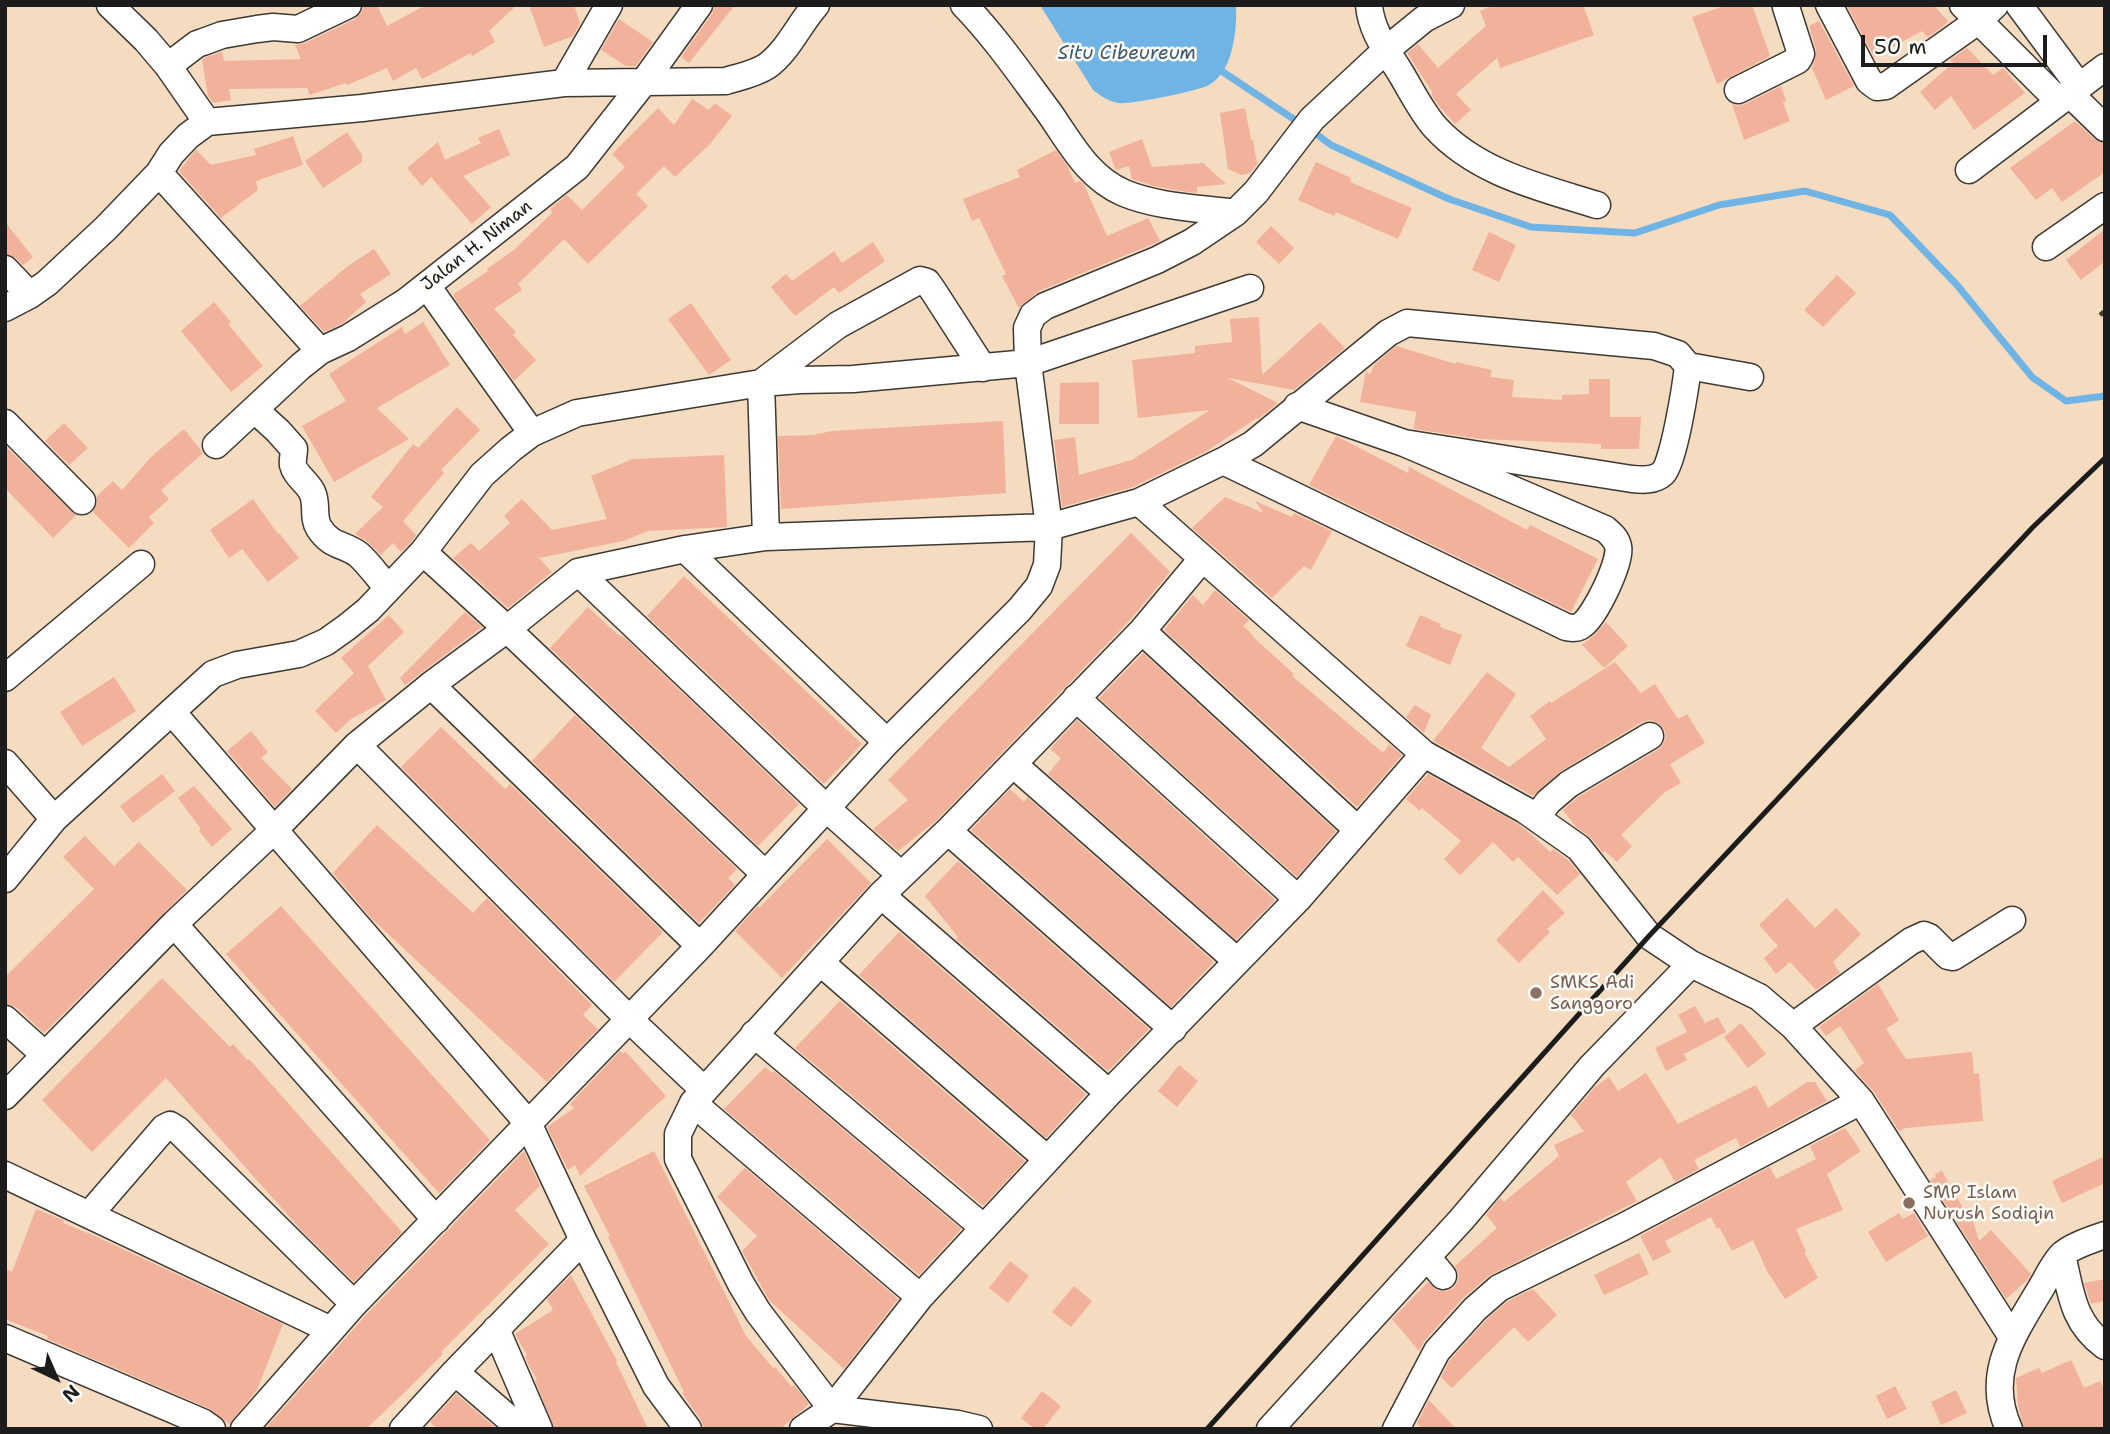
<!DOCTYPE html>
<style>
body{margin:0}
#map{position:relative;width:2110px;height:1434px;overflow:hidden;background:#f5dbbf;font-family:"Shantell Sans",sans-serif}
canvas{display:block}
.frame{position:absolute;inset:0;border:7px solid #1c1c1c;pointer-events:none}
.north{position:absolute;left:21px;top:1343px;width:70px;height:70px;-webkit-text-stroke:5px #fdfcf7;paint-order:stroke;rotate:136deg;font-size:19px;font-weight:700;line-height:28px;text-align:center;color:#1c1c1c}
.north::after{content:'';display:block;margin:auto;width:24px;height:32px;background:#1c1c1c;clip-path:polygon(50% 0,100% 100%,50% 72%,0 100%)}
.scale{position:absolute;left:1861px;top:35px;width:186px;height:32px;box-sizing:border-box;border:4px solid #1c1c1c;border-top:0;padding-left:9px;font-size:21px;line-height:24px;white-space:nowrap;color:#1c1c1c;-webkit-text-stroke:5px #fdfcf7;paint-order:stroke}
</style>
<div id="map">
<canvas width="2110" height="1434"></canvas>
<div class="frame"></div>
<div class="north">N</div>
<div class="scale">50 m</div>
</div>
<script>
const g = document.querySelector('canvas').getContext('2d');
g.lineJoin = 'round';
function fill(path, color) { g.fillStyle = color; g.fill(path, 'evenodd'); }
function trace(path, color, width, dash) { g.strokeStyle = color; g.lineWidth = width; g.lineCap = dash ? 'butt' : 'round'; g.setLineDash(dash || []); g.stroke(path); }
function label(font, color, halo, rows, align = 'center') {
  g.font = font + ' "Shantell Sans",sans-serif'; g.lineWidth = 5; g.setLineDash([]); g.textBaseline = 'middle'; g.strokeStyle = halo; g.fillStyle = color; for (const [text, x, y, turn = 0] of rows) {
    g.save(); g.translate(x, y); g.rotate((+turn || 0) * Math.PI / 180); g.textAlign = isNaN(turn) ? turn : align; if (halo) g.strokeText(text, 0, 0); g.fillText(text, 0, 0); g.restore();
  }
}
const water = new Path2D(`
 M 1040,5 L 1236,5 C 1237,25 1234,58 1221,74 C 1218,78 1213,83 1209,85 C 1198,91 1129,105 1118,103 C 1108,101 1101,96 1093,90 Z`);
const stream = new Path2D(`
 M 1223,72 L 1301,124
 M 1311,130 L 1331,145 L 1449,199 L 1531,227 L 1635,233 L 1719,205 L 1805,191 L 1890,215 L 1957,285 L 2032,377 L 2066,401 L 2105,396`);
const building = new Path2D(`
 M 364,5 L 377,5 L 387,26 L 426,5 L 517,5 L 489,31 L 495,42 L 472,56 L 471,53 L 422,79 L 416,68 L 393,81 L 387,68 L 347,85 L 346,83 L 310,95 L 307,88 L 229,89 L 231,100 L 213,103 L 208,96 L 202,60 L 204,58 L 222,52 L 224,61 L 301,59 L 295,45 L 305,43 L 355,19 L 361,13 Z
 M 529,5 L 574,5 L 580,23 L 573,36 L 544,47 Z
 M 715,5 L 735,5 L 689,63 L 681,57 L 712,14 Z
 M 1495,5 L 1583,5 L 1594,35 L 1500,68 L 1497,58 L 1456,94 L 1471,110 L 1455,124 L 1438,105 L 1431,94 L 1433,93 L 1407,53 L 1418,44 L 1438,68 L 1486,26 L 1480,11 Z
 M 1727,5 L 1752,5 L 1770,56 L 1717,84 L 1692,17 Z
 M 1933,5 L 1948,21 L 1945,25 L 1928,37 L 1922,31 L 1874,57 L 1847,6 Z
 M 619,19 L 653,42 L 636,66 L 626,66 L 601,50 Z
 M 1819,21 L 1854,86 L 1826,100 L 1812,68 L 1815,60 L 1816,50 L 1809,26 Z
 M 1967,48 L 1993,75 L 2003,68 L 2025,93 L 1974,130 L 1951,96 L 1935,110 L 1920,92 L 1953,63 L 1950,60 Z
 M 1781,86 L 1786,101 L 1783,102 L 1790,121 L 1744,140 L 1732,104 L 1738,106 L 1745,104 Z
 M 692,99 L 709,110 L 715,103 L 732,116 L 710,144 L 675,177 L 664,166 L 636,194 L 648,206 L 588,264 L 564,239 L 518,284 L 522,290 L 494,309 L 516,332 L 513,335 L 536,360 L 514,381 L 454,297 L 454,294 L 488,271 L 487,269 L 515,249 L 553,212 L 550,209 L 567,195 L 582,210 L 625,167 L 612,154 L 658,108 L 674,125 Z
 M 1245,108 L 1251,140 L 1253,140 L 1257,164 L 1250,173 L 1241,175 L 1228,169 L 1220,113 Z
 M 2075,121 L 2094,139 L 2105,143 L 2105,172 L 2062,202 L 2052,188 L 2036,200 L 2010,168 Z
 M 499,129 L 510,155 L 463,176 L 491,207 L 472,224 L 431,177 L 422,186 L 407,168 L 438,142 L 445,160 L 481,143 L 478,138 Z
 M 347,132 L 362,155 L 362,162 L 323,188 L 305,161 Z
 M 293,136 L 303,165 L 256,181 L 258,190 L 221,218 L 179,171 L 196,150 L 211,165 L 256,155 L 254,149 Z
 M 1142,139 L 1152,167 L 1203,163 L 1226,184 L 1197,187 L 1197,193 L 1181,191 L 1154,186 L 1132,179 L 1129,166 L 1116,170 L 1109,152 Z
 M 1056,150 L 1068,167 L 1075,183 L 1080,181 L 1084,185 L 1107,236 L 1148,218 L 1160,241 L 1039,291 L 1019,308 L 1002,276 L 1006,274 L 979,218 L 972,221 L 963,199 L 1020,177 L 1017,170 Z
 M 1316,162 L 1351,178 L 1350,182 L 1412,208 L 1398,239 L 1336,212 L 1334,216 L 1298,200 Z
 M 5,222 L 33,257 L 23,265 L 16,258 L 5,254 Z
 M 1271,226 L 1294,248 L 1279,264 L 1256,242 Z
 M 2105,229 L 2105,261 L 2081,280 L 2066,260 Z
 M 1489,232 L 1516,245 L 1499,282 L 1472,270 Z
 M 873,242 L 885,261 L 839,293 L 834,287 L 795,316 L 771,287 L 786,274 L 792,281 L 834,251 L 842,263 Z
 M 374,249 L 391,274 L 360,294 L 366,302 L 343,323 L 324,332 L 300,306 L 348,266 Z
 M 1837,275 L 1856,293 L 1823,327 L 1804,310 Z
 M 214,302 L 231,322 L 228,324 L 263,366 L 231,392 L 181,331 Z
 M 691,303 L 731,360 L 709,375 L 668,319 Z
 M 1259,317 L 1262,375 L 1320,322 L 1345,348 L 1294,390 L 1228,378 L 1278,403 L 1258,419 L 1257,418 L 1205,452 L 1133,487 L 1062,507 L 1054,440 L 1075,437 L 1079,475 L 1132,460 L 1210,410 L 1138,418 L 1132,360 L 1195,353 L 1195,346 L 1232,342 L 1230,319 Z
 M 423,322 L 450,365 L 377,408 L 409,439 L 334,482 L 302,426 L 346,401 L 329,374 L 402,327 L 405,334 Z
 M 1396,346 L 1456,364 L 1456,362 L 1492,370 L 1490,377 L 1514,380 L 1512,397 L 1562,400 L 1562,395 L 1589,394 L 1589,379 L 1610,379 L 1610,417 L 1641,417 L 1639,449 L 1601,449 L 1601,444 L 1481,439 L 1414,429 L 1416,412 L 1360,402 L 1366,371 L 1370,375 L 1374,365 Z
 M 1099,382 L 1099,424 L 1059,424 L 1060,383 Z
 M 457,407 L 480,430 L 441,470 L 444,473 L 403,521 L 416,535 L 411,542 L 401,552 L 393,543 L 381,555 L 368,542 L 355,534 L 383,507 L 371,497 L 413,444 L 418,448 Z
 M 1003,421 L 1006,493 L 781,509 L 778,436 L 813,435 L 832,431 Z
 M 64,423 L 88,448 L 69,465 L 45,441 Z
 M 184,429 L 203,453 L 161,490 L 169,499 L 149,517 L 154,523 L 129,548 L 93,512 L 97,504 L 97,496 L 113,481 L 122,490 L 151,457 Z
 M 1336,436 L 1408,473 L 1409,467 L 1527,530 L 1530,525 L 1598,559 L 1571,612 L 1309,485 Z
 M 5,446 L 76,515 L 53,538 L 5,488 Z
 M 724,455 L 727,527 L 648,531 L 623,541 L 539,558 L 552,572 L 508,608 L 453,558 L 471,543 L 479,551 L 510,523 L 504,516 L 522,499 L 552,530 L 607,519 L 591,476 L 633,459 Z
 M 1225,497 L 1264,513 L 1255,501 L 1292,517 L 1294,513 L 1332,531 L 1311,570 L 1304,566 L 1272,598 L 1192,528 Z
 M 253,499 L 278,534 L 279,533 L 299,558 L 268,582 L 242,549 L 229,558 L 210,530 Z
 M 1131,533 L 1170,572 L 1130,620 L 937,820 L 898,851 L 873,829 L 908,800 L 888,780 Z
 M 684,576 L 862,744 L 824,784 L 647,616 Z
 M 1215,590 L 1249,620 L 1243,626 L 1253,635 L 1252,636 L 1294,674 L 1292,676 L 1381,751 L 1384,752 L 1389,744 L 1402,755 L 1357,807 L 1164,630 L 1193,595 L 1203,605 Z
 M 588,607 L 617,634 L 625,638 L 799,804 L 758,846 L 550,648 Z
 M 465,612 L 482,627 L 405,685 L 400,678 Z
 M 389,615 L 404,632 L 368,666 L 386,700 L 351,719 L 336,733 L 315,711 L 354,673 L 341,658 Z
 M 1420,615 L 1441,624 L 1440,627 L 1462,635 L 1450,665 L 1406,646 Z
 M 1606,622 L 1628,646 L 1604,668 L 1582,645 L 1593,636 Z
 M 1143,653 L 1336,831 L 1297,877 L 1099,698 Z
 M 1615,662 L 1641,693 L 1655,684 L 1678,719 L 1687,714 L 1705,743 L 1670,764 L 1681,783 L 1665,792 L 1621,835 L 1632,846 L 1617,862 L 1605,851 L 1603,853 L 1591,838 L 1576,827 L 1563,810 L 1578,797 L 1659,749 L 1663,744 L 1666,737 L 1664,729 L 1658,723 L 1650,720 L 1642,722 L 1561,771 L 1533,796 L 1433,741 L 1487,672 L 1516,694 L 1481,748 L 1509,767 L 1546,739 L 1530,716 L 1550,701 L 1551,703 Z
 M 114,677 L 136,711 L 82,746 L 60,712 Z
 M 1415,705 L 1431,715 L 1424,733 L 1406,717 Z
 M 575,715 L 737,869 L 728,878 L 735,885 L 699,923 L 532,761 Z
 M 1077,720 L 1275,900 L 1236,940 L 1048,774 L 1061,758 L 1050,749 Z
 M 441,727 L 505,789 L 510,784 L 663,932 L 614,982 L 401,767 Z
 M 251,731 L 268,752 L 261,758 L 292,789 L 275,807 L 227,751 Z
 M 162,774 L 175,791 L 133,823 L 120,806 Z
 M 1428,774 L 1517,823 L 1532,835 L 1550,852 L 1553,849 L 1568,860 L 1580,874 L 1557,895 L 1518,857 L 1513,862 L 1493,842 L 1460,875 L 1444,859 L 1461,841 L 1422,808 L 1420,811 L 1406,799 Z
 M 194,786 L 232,829 L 212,847 L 199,831 L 201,829 L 178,798 Z
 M 1010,789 L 1024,802 L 1027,797 L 1214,962 L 1171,1007 L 971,830 Z
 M 377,825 L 473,913 L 487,898 L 592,1005 L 583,1015 L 598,1029 L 547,1082 L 371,918 L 333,873 Z
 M 85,836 L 114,866 L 139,842 L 187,890 L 44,1033 L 16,1007 L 5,1004 L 5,977 L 94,889 L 63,857 Z
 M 827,839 L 871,883 L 782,978 L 735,931 L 758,906 L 759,908 Z
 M 958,861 L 1149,1029 L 1108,1071 L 956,939 L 958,937 L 925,896 Z
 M 1543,890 L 1565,913 L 1547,929 L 1550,932 L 1519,963 L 1496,940 Z
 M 1787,898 L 1815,928 L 1836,908 L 1861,934 L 1833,962 L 1840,973 L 1816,990 L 1790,962 L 1776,974 L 1764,958 L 1778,946 L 1759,925 Z
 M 281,906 L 490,1140 L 439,1193 L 226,954 Z
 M 899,932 L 1086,1094 L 1046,1138 L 859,975 Z
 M 162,978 L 230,1047 L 233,1044 L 247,1060 L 249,1059 L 402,1232 L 354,1282 L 303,1232 L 166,1078 L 92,1152 L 42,1100 Z
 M 1878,984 L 1899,1020 L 1886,1029 L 1906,1059 L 1972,1052 L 1974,1074 L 1979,1073 L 1983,1121 L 1906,1128 L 1899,1131 L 1874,1092 L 1857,1073 L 1855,1070 L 1864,1063 L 1840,1026 L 1826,1036 L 1819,1027 Z
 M 840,1001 L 1025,1161 L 983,1206 L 795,1048 Z
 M 1695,1006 L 1705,1023 L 1718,1017 L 1726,1032 L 1684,1054 L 1687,1060 L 1666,1071 L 1655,1048 L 1687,1032 L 1678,1015 Z
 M 1741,1023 L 1766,1054 L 1748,1068 L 1724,1037 Z
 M 620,1051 L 623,1054 L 625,1051 L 666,1096 L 580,1176 L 575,1165 L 568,1170 L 547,1127 L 574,1108 L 570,1104 Z
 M 1179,1065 L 1198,1081 L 1177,1107 L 1158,1091 Z
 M 765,1067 L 772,1073 L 774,1071 L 961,1229 L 919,1275 L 724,1109 Z
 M 1646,1073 L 1678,1124 L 1756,1085 L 1768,1108 L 1807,1082 L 1815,1082 L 1827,1101 L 1740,1147 L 1736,1138 L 1694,1160 L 1699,1169 L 1675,1182 L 1661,1157 L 1626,1182 L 1637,1201 L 1489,1276 L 1463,1298 L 1425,1340 L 1419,1351 L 1392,1319 L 1428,1282 L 1438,1291 L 1446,1291 L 1454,1288 L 1458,1281 L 1459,1274 L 1455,1266 L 1497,1228 L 1486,1215 L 1500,1198 L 1504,1202 L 1559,1156 L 1554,1145 L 1584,1131 L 1571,1115 L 1595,1087 L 1609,1077 L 1618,1091 Z
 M 1845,1128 L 1861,1151 L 1827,1174 L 1843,1210 L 1796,1229 L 1806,1251 L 1804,1252 L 1818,1278 L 1785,1299 L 1767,1271 L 1753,1240 L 1732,1251 L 1719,1227 L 1717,1229 L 1711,1217 L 1665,1241 L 1671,1252 L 1653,1261 L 1640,1236 L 1770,1167 L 1776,1179 L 1816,1159 L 1810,1146 Z
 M 524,1151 L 540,1186 L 515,1210 L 549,1244 L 441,1352 L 443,1354 L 406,1391 L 366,1429 L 265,1429 L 366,1315 Z
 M 654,1151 L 746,1336 L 773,1368 L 775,1367 L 792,1387 L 794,1385 L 809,1404 L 780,1429 L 704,1429 L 701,1420 L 682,1393 L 684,1392 L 608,1237 L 610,1236 L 584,1186 Z
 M 2105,1156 L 2105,1183 L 2062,1203 L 2052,1181 Z
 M 745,1168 L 898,1299 L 844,1369 L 769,1300 L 742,1251 L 757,1236 L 717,1197 Z
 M 1942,1171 L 1971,1222 L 1973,1221 L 1979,1241 L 1991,1230 L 2031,1274 L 2028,1279 L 2006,1299 L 1930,1180 L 1936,1177 L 1935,1174 Z
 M 36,1209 L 61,1219 L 64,1220 L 63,1223 L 95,1236 L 283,1324 L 257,1390 L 229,1424 L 208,1408 L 47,1339 L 48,1336 L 5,1319 L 5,1269 L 12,1272 Z
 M 1899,1213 L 1903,1219 L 1914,1213 L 1928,1236 L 1886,1262 L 1868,1232 Z
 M 1639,1253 L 1649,1274 L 1604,1295 L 1594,1275 Z
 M 1010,1261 L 1029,1276 L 1008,1303 L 989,1288 Z
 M 571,1275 L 617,1361 L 616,1362 L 648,1429 L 554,1429 L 535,1380 L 537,1379 L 530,1368 L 525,1356 L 527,1355 L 515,1334 L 553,1310 L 547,1299 Z
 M 2105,1279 L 2105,1301 L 2091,1304 L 2084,1283 Z
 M 1074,1286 L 1092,1301 L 1071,1327 L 1052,1312 Z
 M 1533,1289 L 1557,1315 L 1528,1342 L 1514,1327 L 1452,1388 L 1441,1377 L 1450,1360 L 1486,1320 L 1508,1301 Z
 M 2071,1360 L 2084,1388 L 2100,1381 L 2105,1392 L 2105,1429 L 2024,1429 L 2018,1406 L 2016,1378 L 2039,1368 L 2042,1373 Z
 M 1895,1386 L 1907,1409 L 1887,1419 L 1876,1396 Z
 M 1956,1390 L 1967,1413 L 1941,1425 L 1931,1402 Z
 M 1042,1391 L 1061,1406 L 1043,1429 L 1035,1429 L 1021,1418 Z
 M 456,1394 L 497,1429 L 437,1429 L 430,1422 Z
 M 1429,1400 L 1456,1429 L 1422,1429 L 1417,1423 Z`);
const path = new Path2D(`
 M 2100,315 L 2105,311`);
const minor = new Path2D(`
 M 110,5 L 146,40 L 168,66 L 207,122 L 362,108 L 564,83 L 726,81 C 739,77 755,74 767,66 C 788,51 799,24 816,5
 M 964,5 C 996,38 1021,75 1048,111 C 1070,142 1087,177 1124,193 C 1158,207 1199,208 1235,213 L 1256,192 L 1312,119 L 1386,50 L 1424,19 L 1451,5
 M 1369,5 C 1371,31 1387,51 1400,72 C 1411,90 1421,111 1435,127 C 1477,173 1539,187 1597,205
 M 1829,5 L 1869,81 L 1877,87 L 1886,86 L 1978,21 L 1995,5
 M 1963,5 L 2059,101
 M 2019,5 L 2079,86
 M 168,66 L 197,44 L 203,42 L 222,35 L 257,29 L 273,27 L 298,29 L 348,5
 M 564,83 L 609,5
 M 1738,90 L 1798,60 L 1801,54 L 1786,7
 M 2069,93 L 2105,128
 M 1969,170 L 2105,67
 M 159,173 L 320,351
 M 2046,247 L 2105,206
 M 5,269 L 30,295
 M 427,286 L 532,433
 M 5,308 L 30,295 L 47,283 L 106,228 L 159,173 L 171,154 L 188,136 L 207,122
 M 1688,366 L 1750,377
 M 255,410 L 278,431 L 294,449 C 294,455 292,461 293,465 C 295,475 308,483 312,492 C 318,504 312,517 319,528 C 332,548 344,543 359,555 C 369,564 378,577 388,588
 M 5,423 L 82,501
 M 216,445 L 301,366 L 320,351 L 348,338 L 407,301 L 577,167 L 643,83 L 699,5
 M 1223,461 L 1566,627 C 1572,628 1577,629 1582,625 C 1595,616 1622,561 1618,546 C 1616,538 1611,534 1605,529 L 1404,443 L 1297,406
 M 1139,502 L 1424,754 L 1525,810 L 1579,848 L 1649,936 L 1691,964 L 1759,997 L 1793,1026 L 1861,1101 L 2012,1337
 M 766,537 L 761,383 L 838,325 L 920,280 L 927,282 L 934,292 L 983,368
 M 685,549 L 887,742
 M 423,552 L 507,629 L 765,874
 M 578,572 L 826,808 L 901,875
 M 1142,631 L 1358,830
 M 5,678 L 141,564
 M 431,685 L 700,946
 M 1076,698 L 1298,899
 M 172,712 L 528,1123 L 583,1240 L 656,1386 L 688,1429
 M 357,745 L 629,1019 L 704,1090
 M 5,763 L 54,819
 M 1013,764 L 1237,961
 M 1537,817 L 1548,802 L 1569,784 L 1650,736
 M 948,831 L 1173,1029
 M 5,879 L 54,819 L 213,674 L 237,665 L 299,654 L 326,642 L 347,627 L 368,610 L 423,552 L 482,475 L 511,449 L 532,433 L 577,413 L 761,383 L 800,380 L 853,379 L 1028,363 L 1250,288
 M 881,895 L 1109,1093
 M 174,924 L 436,1220
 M 821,963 L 1047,1159
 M 5,1019 L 45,1055
 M 1793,1026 L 1911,941 L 1924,935 L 1929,937 L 1948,956 L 1953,957 L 2012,920
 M 754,1034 L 984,1228
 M 5,1096 L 174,924 L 273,831 L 357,745 L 431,685 L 507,629 L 578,572 L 685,549 L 766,537 L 1049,527 L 1139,502 L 1223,461 L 1253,444 L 1388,333 L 1407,323 L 1654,346 L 1678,354 L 1688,366 C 1686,384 1674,462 1663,473 C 1655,481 1642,480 1632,479 L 1404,443
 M 693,1103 L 920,1297
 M 5,1175 L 331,1330
 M 89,1215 L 164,1128 L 170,1125 L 178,1130 L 354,1304
 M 2062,1255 C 2071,1292 2072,1322 2105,1346
 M 1443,1276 L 1427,1257 L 1461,1220 L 1592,1066 L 1691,964
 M 496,1329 L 539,1429
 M 5,1338 L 202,1422 L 212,1429
 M 455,1372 L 521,1429
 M 244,1429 L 354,1304 L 700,946 L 887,742 L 1020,609 L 1039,586 L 1047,565 L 1049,527 L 1028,363 L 1027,328 L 1033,315 L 1045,306 L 1157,260 L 1192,242 L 1235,213
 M 403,1429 L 455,1372 L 583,1240
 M 803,1429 L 832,1409 L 920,1297 L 1109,1093 L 1298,899 L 1424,754
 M 979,1429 L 958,1424 L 832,1409 L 758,1312 L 741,1284 L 678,1159 L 678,1134 L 693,1103 L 881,895 L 948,831 L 1142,631 L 1202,559
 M 1270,1429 L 1427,1257
 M 1396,1429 L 1437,1351 L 1475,1309 L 1499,1288 L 1623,1227 L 1861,1101
 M 2009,1429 C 1985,1376 2011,1338 2038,1293 C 2045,1282 2052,1266 2061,1256 C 2069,1247 2093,1239 2105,1235`);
const rail = new Path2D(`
 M 1207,1429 L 1649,936 L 2033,527 L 2105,458`);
const markers = [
 [1536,993,7,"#8d6e63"],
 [1909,1203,7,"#8d6e63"]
];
const streetNames = [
 ["Jalan H. Niman",477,246,-38]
];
const educationNames = [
 ["SMKS Adi",1550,983],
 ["Sanggoro",1550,1004],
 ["SMP Islam",1923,1193],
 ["Nurush Sodiqin",1923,1214]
];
const waterNames = [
 ["Situ Cibeureum",1127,54]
];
fill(water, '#70b4e6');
trace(stream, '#70b4e6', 7);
fill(building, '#f2b19a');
trace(minor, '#3d3934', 29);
trace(path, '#3d3934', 4.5, [5, 5]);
trace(minor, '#fff', 26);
trace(rail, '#1c1c1c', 5);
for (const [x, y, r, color] of markers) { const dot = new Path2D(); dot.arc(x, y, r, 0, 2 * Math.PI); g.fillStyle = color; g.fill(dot); trace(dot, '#fdfcf7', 2.5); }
label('18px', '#1c1c1c', '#fdfcf7', streetNames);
label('18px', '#785e54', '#fdfcf7', educationNames, 'left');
label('italic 19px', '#3e596d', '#fdfcf7', waterNames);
</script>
